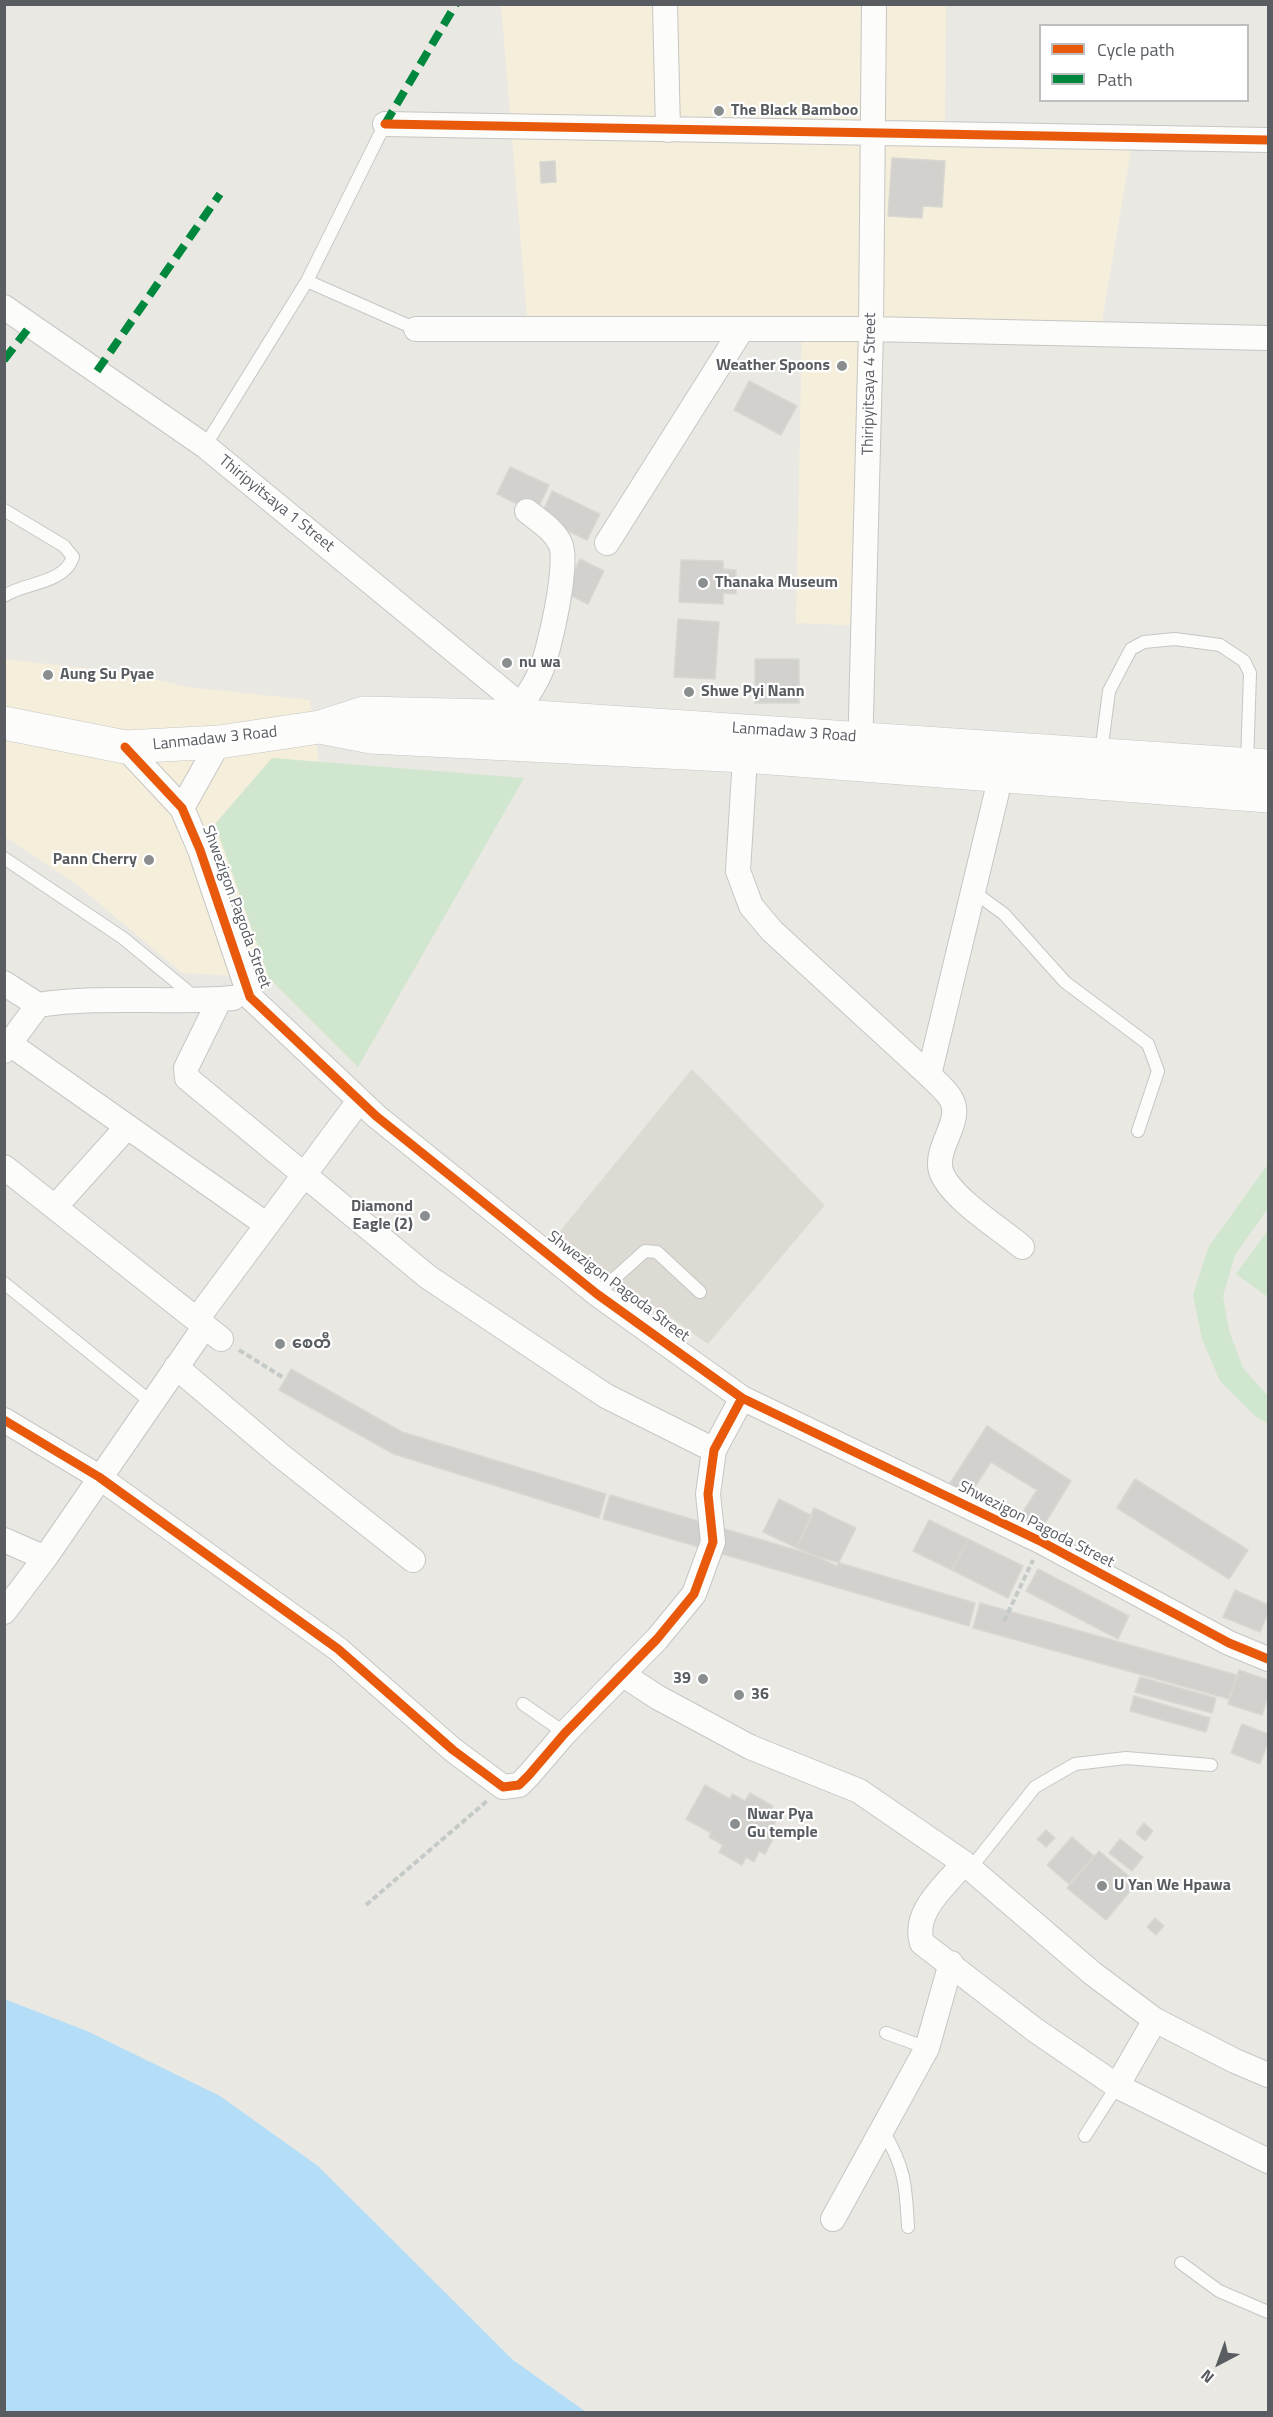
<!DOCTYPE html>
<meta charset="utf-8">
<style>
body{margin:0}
#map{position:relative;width:1273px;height:2417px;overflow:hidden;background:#e9e8e3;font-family:"Titillium Web",sans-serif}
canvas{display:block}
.frame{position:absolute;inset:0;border:6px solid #595d62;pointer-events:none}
.legend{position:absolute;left:1039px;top:24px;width:210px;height:78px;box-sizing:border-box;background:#fff;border:2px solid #bdbec0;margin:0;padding:8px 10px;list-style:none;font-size:18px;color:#595d62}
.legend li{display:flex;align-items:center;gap:12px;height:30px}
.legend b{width:30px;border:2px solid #bdbec0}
.north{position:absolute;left:1189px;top:2333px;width:60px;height:60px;-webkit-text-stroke:4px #fff;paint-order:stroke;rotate:221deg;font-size:16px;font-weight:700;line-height:24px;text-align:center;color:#595d62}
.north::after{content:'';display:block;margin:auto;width:21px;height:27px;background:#595d62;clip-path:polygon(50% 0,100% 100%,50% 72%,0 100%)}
</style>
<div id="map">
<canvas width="1273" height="2417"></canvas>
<div class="frame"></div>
<ul class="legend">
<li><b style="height:8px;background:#e8590c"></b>Cycle path</li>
<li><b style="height:8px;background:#00873e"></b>Path</li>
</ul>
<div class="north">N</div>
</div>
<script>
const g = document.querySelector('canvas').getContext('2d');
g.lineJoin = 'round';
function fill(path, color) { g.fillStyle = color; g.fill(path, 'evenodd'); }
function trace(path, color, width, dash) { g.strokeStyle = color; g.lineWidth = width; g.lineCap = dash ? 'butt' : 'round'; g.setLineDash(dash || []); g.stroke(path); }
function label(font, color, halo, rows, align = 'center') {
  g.font = font + ' "Titillium Web","Noto Sans Myanmar",sans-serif'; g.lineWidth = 4.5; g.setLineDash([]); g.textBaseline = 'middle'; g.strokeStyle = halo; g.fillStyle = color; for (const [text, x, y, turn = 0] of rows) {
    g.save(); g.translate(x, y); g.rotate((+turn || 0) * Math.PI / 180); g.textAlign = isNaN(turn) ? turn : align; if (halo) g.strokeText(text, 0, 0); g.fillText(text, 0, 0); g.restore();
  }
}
const commercial = new Path2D(`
 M 501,5 L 946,5 L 945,135 L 1133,138 L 1100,334 L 871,329 L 864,626 L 796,623 L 802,329 L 528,329 Z
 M 4,659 L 129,673 L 188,687 L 310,700 L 319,762 L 263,769 L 215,824 L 269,978 L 182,973 L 76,884 L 5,837 Z`);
const education = new Path2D(`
 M 692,1069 L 825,1205 L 708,1344 L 556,1236 Z`);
const green = new Path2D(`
 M 272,758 L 524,778 L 358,1067 L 269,978 L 215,824 Z
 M 1268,1164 L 1268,1208 L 1235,1255 L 1223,1296 L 1229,1331 L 1243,1368 L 1268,1396 L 1268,1424 L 1255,1416 L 1220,1381 L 1202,1339 L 1193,1295 L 1209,1246 Z
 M 1268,1230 L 1268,1297 L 1236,1274 Z`);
const water = new Path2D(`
 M 4,1999 L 87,2031 L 220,2096 L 318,2166 L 513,2360 L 586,2412 L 5,2412 Z`);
const building = new Path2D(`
 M 892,158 L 945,161 L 942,207 L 923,206 L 922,218 L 888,216 Z
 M 555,161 L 556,182 L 541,183 L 540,162 Z
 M 749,381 L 797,406 L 781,435 L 734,410 Z
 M 510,467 L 549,485 L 536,513 L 497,494 Z
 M 552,491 L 600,514 L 587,540 L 540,518 Z
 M 580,559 L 604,571 L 588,604 L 564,592 Z
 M 681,560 L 723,561 L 723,569 L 736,570 L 736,594 L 723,593 L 723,604 L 679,602 Z
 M 678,619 L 719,622 L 715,679 L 674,677 Z
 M 755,659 L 799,659 L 799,703 L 755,703 Z
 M 291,1369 L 402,1432 L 606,1494 L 599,1518 L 394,1454 L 279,1390 Z
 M 987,1426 L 1071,1481 L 1039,1533 L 1018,1520 L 1037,1490 L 991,1462 L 969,1496 L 950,1483 Z
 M 1135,1479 L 1248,1550 L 1229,1579 L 1117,1508 Z
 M 610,1495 L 975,1603 L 969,1626 L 603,1519 Z
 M 779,1499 L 812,1516 L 797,1548 L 763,1532 Z
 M 814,1508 L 856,1528 L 837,1566 L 797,1548 Z
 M 929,1520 L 968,1539 L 952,1570 L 913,1551 Z
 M 968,1539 L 1023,1566 L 1008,1598 L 952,1570 Z
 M 1038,1569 L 1129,1616 L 1118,1639 L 1026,1591 Z
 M 1235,1590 L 1268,1605 L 1268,1613 L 1260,1632 L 1223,1617 Z
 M 980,1603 L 1237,1675 L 1229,1699 L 973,1628 Z
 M 1239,1670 L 1268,1680 L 1268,1696 L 1262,1715 L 1228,1704 Z
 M 1140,1677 L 1216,1698 L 1212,1713 L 1135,1692 Z
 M 1134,1696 L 1210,1718 L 1206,1732 L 1130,1711 Z
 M 1242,1724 L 1268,1734 L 1268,1742 L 1260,1764 L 1231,1753 Z
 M 705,1785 L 730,1799 L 732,1794 L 745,1801 L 750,1793 L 773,1806 L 769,1814 L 777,1819 L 772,1829 L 777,1832 L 765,1854 L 759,1851 L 754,1862 L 746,1857 L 742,1865 L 719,1852 L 723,1845 L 709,1837 L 711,1833 L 686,1819 Z
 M 1144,1823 L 1153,1831 L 1145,1841 L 1136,1833 Z
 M 1046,1830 L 1055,1838 L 1046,1847 L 1037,1839 Z
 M 1072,1837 L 1094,1856 L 1069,1884 L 1047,1865 Z
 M 1120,1839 L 1143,1857 L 1132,1871 L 1109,1853 Z
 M 1099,1851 L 1137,1883 L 1106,1920 L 1067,1888 Z
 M 1155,1918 L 1164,1926 L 1156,1935 L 1147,1927 Z`);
const path = new Path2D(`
 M 239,1350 L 284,1378
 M 1004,1621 L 1033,1560
 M 366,1905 L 487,1801`);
const lane = new Path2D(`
 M 307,281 L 416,329
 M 205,446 L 307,281 L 385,124
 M 4,510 L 64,546 L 73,557 C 64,584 26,582 4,596
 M 1101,753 L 1109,691 L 1131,649 L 1144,642 L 1175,639 L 1220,645 L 1244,661 L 1250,673 L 1247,764
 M 4,858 L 123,938 L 197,999
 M 974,892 L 1004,914 L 1065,982 L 1148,1044 L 1158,1071 L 1138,1131
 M 4,1283 L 151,1402
 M 597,1294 L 645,1251 L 657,1252 L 700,1292
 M 523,1704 L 565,1733
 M 970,1869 L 1035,1787 L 1075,1764 L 1126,1758 L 1211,1765
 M 886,2033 L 927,2048
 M 882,2130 C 905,2165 906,2187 908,2227
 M 1085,2136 L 1117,2086
 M 1181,2263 L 1219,2291 L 1268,2312`);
const street = new Path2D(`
 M 665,4 L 668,130
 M 385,124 L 1268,140
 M 4,307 L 205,446 L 535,717
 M 416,329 L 871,329 L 1268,338
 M 607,543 L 742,329
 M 521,705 C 528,695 535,684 540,673 C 549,652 570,561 560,543 C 553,529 539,521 527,511
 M 746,741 L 738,871 L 751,906 L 772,931 L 929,1075 C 936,1082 946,1090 951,1099 C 964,1121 934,1147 941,1171 C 949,1197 1001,1229 1022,1247
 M 125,747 L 182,808 L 200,850 L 250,997 L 376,1116 L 597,1294 L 742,1398 L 1042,1542 L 1229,1643 L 1268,1659
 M 860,755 L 871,329 L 874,4
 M 182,808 L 219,742
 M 4,983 L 38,1005
 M 220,999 L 186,1068 L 187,1078 L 428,1277 L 606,1396 L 714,1450
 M 10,1044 L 267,1225
 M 4,1051 L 38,1005 C 103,995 168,1004 233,998
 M 929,1075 L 1001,775
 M 4,1167 L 221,1339
 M 55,1207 L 127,1127
 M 197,1319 L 359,1101
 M 176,1367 L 280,1455 L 413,1560
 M 4,1420 L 99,1477 L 338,1649 L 453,1750 L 503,1787 L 519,1785 L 529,1775 L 565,1733 L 657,1639 L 694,1594 L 713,1542 L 708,1494 L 714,1450 L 742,1398
 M 4,1540 L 45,1558
 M 4,1612 L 45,1558 L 205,1326
 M 622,1674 L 657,1697 L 750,1747 L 859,1791 L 964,1863 L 1092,1973 L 1155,2020 L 1235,2061 L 1268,2075
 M 964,1863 C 946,1885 912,1912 922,1943 L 1035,2030 L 1117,2086 L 1268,2161
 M 1117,2086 L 1155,2020
 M 833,2219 L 927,2048 L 951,1963`);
const secondary = new Path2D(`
 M 4,723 L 125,747 L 219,742 L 320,727 L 364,713 L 535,717 L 1268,766
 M 325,728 L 371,737 L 745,756 L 1268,796`);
const quiet = new Path2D(`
 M 385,124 L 456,4
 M 4,360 L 31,325
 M 97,371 L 220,194`);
const cycleway = new Path2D(`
 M 385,124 L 1268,140
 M 125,747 L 182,808 L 200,850 L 250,997 L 376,1116 L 597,1294 L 742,1398 L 1042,1542 L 1229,1643 L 1268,1659
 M 4,1420 L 99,1477 L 338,1649 L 453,1750 L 503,1787 L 519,1785 L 529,1775 L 565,1733 L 657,1639 L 694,1594 L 713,1542 L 708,1494 L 714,1450 L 742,1398`);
const markers = [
 [719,111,6,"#8b8e8f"],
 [842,366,6,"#8b8e8f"],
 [703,583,6,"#8b8e8f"],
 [507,663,6,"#8b8e8f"],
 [48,675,6,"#8b8e8f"],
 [689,692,6,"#8b8e8f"],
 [149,860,6,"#8b8e8f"],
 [425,1216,6,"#8b8e8f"],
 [280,1344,6,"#8b8e8f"],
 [703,1679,6,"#8b8e8f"],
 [739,1695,6,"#8b8e8f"],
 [735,1824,6,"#8b8e8f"],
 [1102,1886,6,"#8b8e8f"]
];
const poiNames = [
 ["The Black Bamboo",731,111],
 ["Weather Spoons",830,366,"right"],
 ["Thanaka Museum",715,583],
 ["nu wa",519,663],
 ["Aung Su Pyae",60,675],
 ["Shwe Pyi Nann",701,692],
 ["Pann Cherry",137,860,"right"],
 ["Diamond",413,1207,"right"],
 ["Eagle (2)",413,1225,"right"],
 ["စေတီ",292,1344],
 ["39",691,1679,"right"],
 ["36",751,1695],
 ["Nwar Pya",747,1815],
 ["Gu temple",747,1833],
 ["U Yan We Hpawa",1114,1886]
];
const streetNames = [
 ["Thiripyitsaya 4 Street",870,384,-89],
 ["Thiripyitsaya 1 Street",276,504,39],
 ["Lanmadaw 3 Road",794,733,4],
 ["Lanmadaw 3 Road",215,739,-6],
 ["Shwezigon Pagoda Street",236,907,70],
 ["Shwezigon Pagoda Street",618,1287,37],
 ["Shwezigon Pagoda Street",1036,1525,27]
];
fill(commercial, '#f5eeda');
fill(education, '#dddad3');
fill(green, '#d1e6ce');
fill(water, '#b4def7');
fill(building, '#d3d1ce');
trace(building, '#d8d7d2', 1.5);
trace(lane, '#c6c6c5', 14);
trace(street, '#c6c6c5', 26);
trace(secondary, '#c5c5c4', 34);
trace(path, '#c4cac7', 4, [6, 3]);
trace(lane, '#fcfcfb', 12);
trace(street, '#fcfcfb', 24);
trace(secondary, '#fcfcfb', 33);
trace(quiet, '#00873e', 8, [15, 8]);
trace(cycleway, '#e8590c', 9);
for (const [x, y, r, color] of markers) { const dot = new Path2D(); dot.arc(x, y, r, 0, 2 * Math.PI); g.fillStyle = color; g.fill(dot); trace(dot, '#fff', 2); }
label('bold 16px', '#595d62', '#fff', poiNames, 'left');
label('16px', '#595d62', '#fff', streetNames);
</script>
